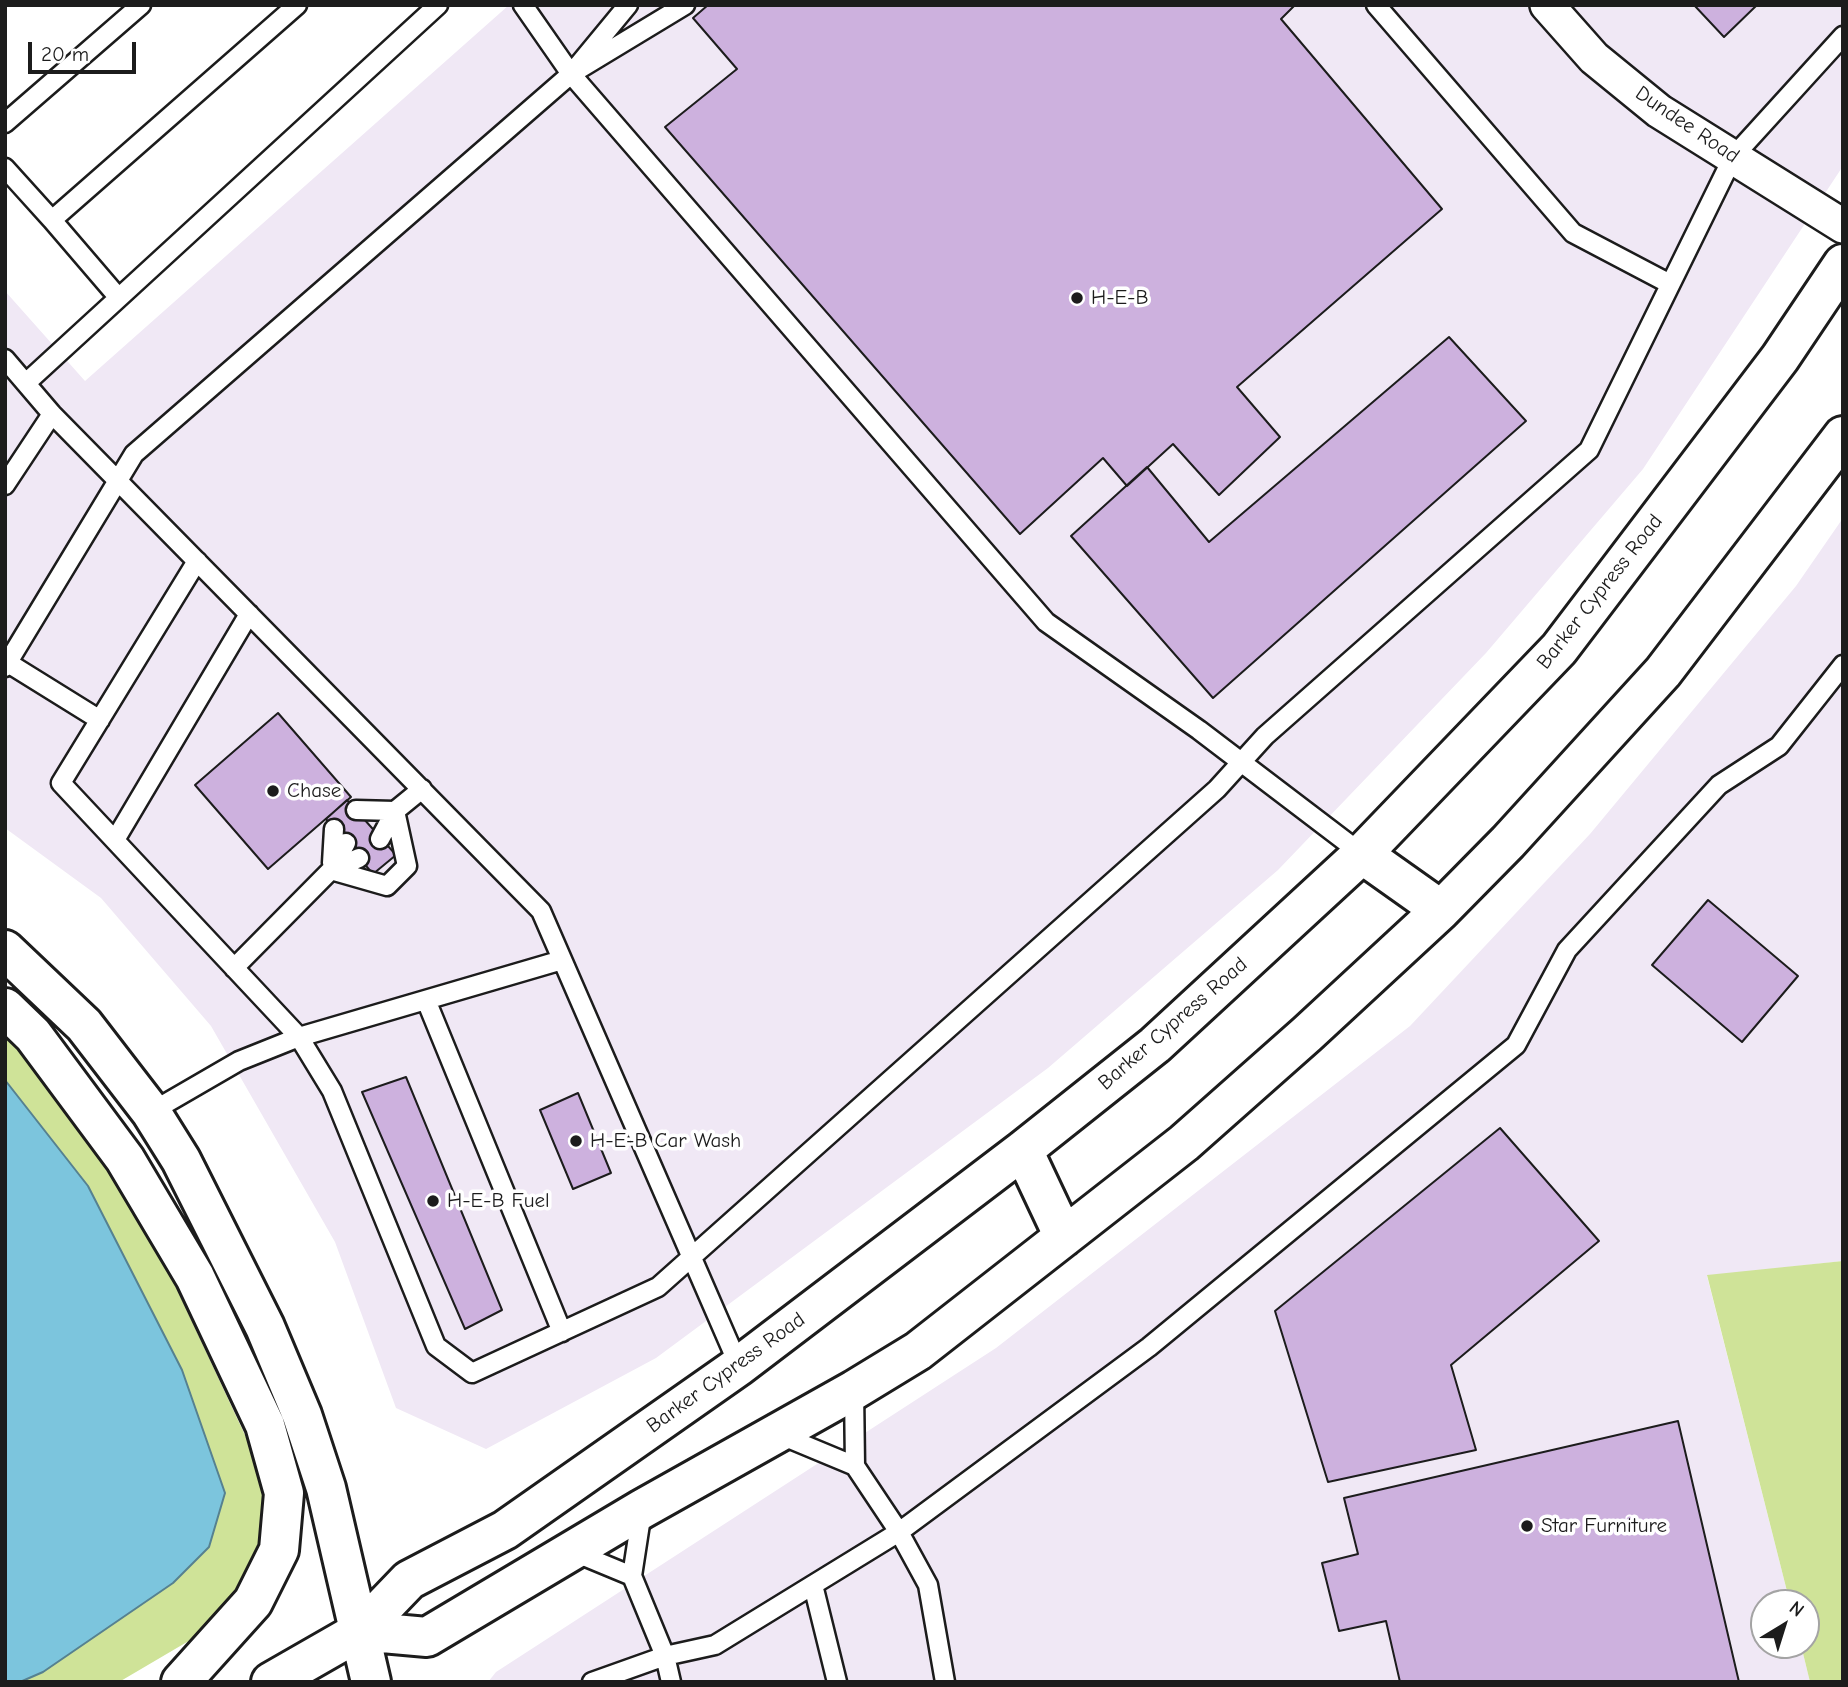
<!DOCTYPE html>
<style>
body{margin:0}
#map{position:relative;width:1848px;height:1687px;overflow:hidden;background:#fff;font-family:"Comic Neue",sans-serif}
canvas{display:block}
.frame{position:absolute;inset:0;border:7px solid #1c1c1c;pointer-events:none}
.north{position:absolute;left:1750px;top:1589px;width:70px;height:70px;box-sizing:border-box;background:#fff;border:2px solid #a4a4a4;border-radius:50%;rotate:38deg;font-size:19px;font-weight:700;line-height:28px;text-align:center;color:#1c1c1c}
.north::after{content:'';display:block;margin:auto;width:24px;height:32px;background:#1c1c1c;clip-path:polygon(50% 0,100% 100%,50% 72%,0 100%)}
.scale{position:absolute;left:28px;top:42px;width:108px;height:32px;box-sizing:border-box;border:4px solid #1c1c1c;border-top:0;padding-left:9px;font-size:21px;line-height:24px;white-space:nowrap;color:#1c1c1c;-webkit-text-stroke:5px #fff;paint-order:stroke}
</style>
<div id="map">
<canvas width="1848" height="1687"></canvas>
<div class="frame"></div>
<div class="north">N</div>
<div class="scale">20 m</div>
</div>
<script>
const g = document.querySelector('canvas').getContext('2d');
g.lineJoin = 'round';
function fill(path, color) { g.fillStyle = color; g.fill(path, 'evenodd'); }
function trace(path, color, width, dash) { g.strokeStyle = color; g.lineWidth = width; g.lineCap = dash ? 'butt' : 'round'; g.setLineDash(dash || []); g.stroke(path); }
function label(font, color, halo, rows, align = 'center') {
  g.font = font + ' "Comic Neue",sans-serif'; g.lineWidth = 7; g.setLineDash([]); g.textBaseline = 'middle'; g.strokeStyle = halo; g.fillStyle = color; for (const [text, x, y, turn = 0] of rows) {
    g.save(); g.translate(x, y); g.rotate((+turn || 0) * Math.PI / 180); g.textAlign = isNaN(turn) ? turn : align; if (halo) g.strokeText(text, 0, 0); g.fillText(text, 0, 0); g.restore();
  }
}
const built = new Path2D(`
 M 509,5 L 1843,5 L 1843,166 L 1643,469 L 1486,653 L 1278,870 L 1048,1068 L 656,1358 L 486,1449 L 396,1408 L 335,1242 L 211,1026 L 101,898 L 5,828 L 5,291 L 85,381 Z
 M 1843,518 L 1843,1261 L 1707,1276 L 1790,1603 L 1764,1603 L 1764,1645 L 1801,1645 L 1810,1682 L 488,1682 L 496,1672 L 996,1348 L 1410,1026 L 1590,834 L 1796,586 Z`);
const green = new Path2D(`
 M 5,1034 L 60,1096 L 122,1183 L 167,1268 L 258,1463 L 265,1514 L 255,1562 L 226,1608 L 204,1632 L 119,1682 L 5,1682 Z
 M 1843,1261 L 1843,1682 L 1810,1682 L 1801,1645 L 1806,1645 L 1806,1603 L 1790,1603 L 1707,1275 Z`);
const water = new Path2D(`
 M 5,1080 L 88,1186 L 182,1370 L 225,1493 L 209,1547 L 173,1583 L 43,1672 L 20,1682 L 5,1682 Z`);
const building = new Path2D(`
 M 708,5 L 1295,5 L 1281,19 L 1442,209 L 1237,387 L 1280,437 L 1219,495 L 1173,444 L 1127,486 L 1103,458 L 1020,534 L 665,127 L 737,69 L 693,18 Z
 M 1694,5 L 1757,5 L 1724,37 Z
 M 1449,337 L 1526,421 L 1213,698 L 1071,536 L 1147,467 L 1209,542 Z
 M 278,713 L 351,797 L 268,869 L 195,785 Z
 M 347,800 L 396,855 L 373,874 L 326,819 Z
 M 1708,900 L 1798,976 L 1742,1042 L 1652,965 Z
 M 406,1077 L 502,1310 L 465,1329 L 362,1092 Z
 M 578,1093 L 611,1173 L 573,1189 L 540,1110 Z
 M 1500,1128 L 1599,1241 L 1451,1365 L 1476,1450 L 1328,1482 L 1275,1311 Z
 M 1678,1421 L 1739,1682 L 1400,1682 L 1386,1621 L 1339,1631 L 1322,1563 L 1358,1554 L 1344,1498 Z`);
const lane = new Path2D(`
 M 523,5 L 571,74
 M 628,5 L 571,74 L 685,5
 M 1376,5 L 1573,233 L 1670,284
 M 5,123 L 141,5
 M 5,168 L 52,220
 M 118,297 L 52,220 L 297,5
 M 5,359 L 52,414 L 541,911 L 739,1366
 M 26,383 L 438,5
 M 5,485 L 52,414
 M 197,561 L 61,783 L 299,1037 L 332,1091 L 436,1346 L 472,1373 L 658,1287 L 1217,789 L 1265,736 L 1589,450 L 1733,157 L 1843,36
 M 5,661 L 100,720
 M 5,667 L 134,454 L 571,74 L 1046,622 L 1199,730 L 1362,854
 M 356,810 L 395,811 L 422,789
 M 380,839 L 395,811
 M 115,840 L 249,614
 M 332,863 L 334,829
 M 331,870 L 387,886 L 407,866 L 395,811
 M 331,870 L 359,858
 M 234,968 L 331,870 L 346,843
 M 426,1000 L 562,1332
 M 151,1112 L 239,1061 L 299,1037 L 562,960
 M 854,1390 L 855,1466
 M 778,1434 L 855,1466 L 899,1532 L 928,1585 L 945,1682
 M 642,1511 L 632,1576 L 665,1656 L 671,1682
 M 574,1552 L 632,1576
 M 813,1585 L 837,1682
 M 592,1682 L 665,1656 L 715,1645 L 899,1532 L 1149,1347 L 1516,1045 L 1567,950 L 1719,785 L 1779,746 L 1843,665`);
const street = new Path2D(`
 M 1547,5 L 1594,58 L 1659,111 L 1843,226`);
const primary = new Path2D(`
 M 1362,854 L 1441,910
 M 5,950 L 84,1025 L 151,1112 L 181,1160 L 265,1327 L 302,1415 L 326,1488 L 371,1682
 M 5,1008 L 33,1035 L 125,1159 L 195,1277 L 265,1425 L 284,1493 L 279,1550 L 253,1602 L 181,1682
 M 1023,1150 L 1064,1237
 M 360,1631 L 427,1637 L 642,1509 L 854,1390 L 918,1351 L 1184,1143 L 1307,1034 L 1441,910 L 1508,842 L 1663,672 L 1843,436
 M 271,1682 L 360,1631 L 409,1580 L 505,1530 L 739,1366 L 1023,1150 L 1155,1045 L 1362,854 L 1559,649 L 1780,358 L 1843,264`);
const markers = [
 [1077,298,7,"#1c1c1c"],
 [273,791,7,"#1c1c1c"],
 [576,1141,7,"#1c1c1c"],
 [433,1201,7,"#1c1c1c"],
 [1527,1526,7,"#1c1c1c"]
];
const streetNames = [
 ["Dundee Road",1687,125,34],
 ["Barker Cypress Road",1600,592,-52],
 ["Barker Cypress Road",1173,1024,-41],
 ["Barker Cypress Road",726,1373,-36]
];
const poiNames = [
 ["H-E-B",1091,298],
 ["Chase",287,791],
 ["H-E-B Car Wash",590,1141],
 ["H-E-B Fuel",447,1201],
 ["Star Furniture",1541,1526]
];
fill(built, '#f0e8f5');
fill(green, '#cfe398');
fill(water, '#7cc5dd');
trace(water, '#568190', 2);
fill(building, '#cdb1de');
trace(building, '#1c1c1c', 2);
trace(lane, '#1c1c1c', 23);
trace(street, '#1c1c1c', 38);
trace(primary, '#1c1c1c', 44);
trace(lane, '#fff', 18);
trace(street, '#fff', 33);
trace(primary, '#fff', 38);
for (const [x, y, r, color] of markers) { const dot = new Path2D(); dot.arc(x, y, r, 0, 2 * Math.PI); g.fillStyle = color; g.fill(dot); trace(dot, '#fff', 2.5); }
label('21px', '#1c1c1c', '#fff', streetNames);
label('21px', '#1c1c1c', '#fff', poiNames, 'left');
</script>
